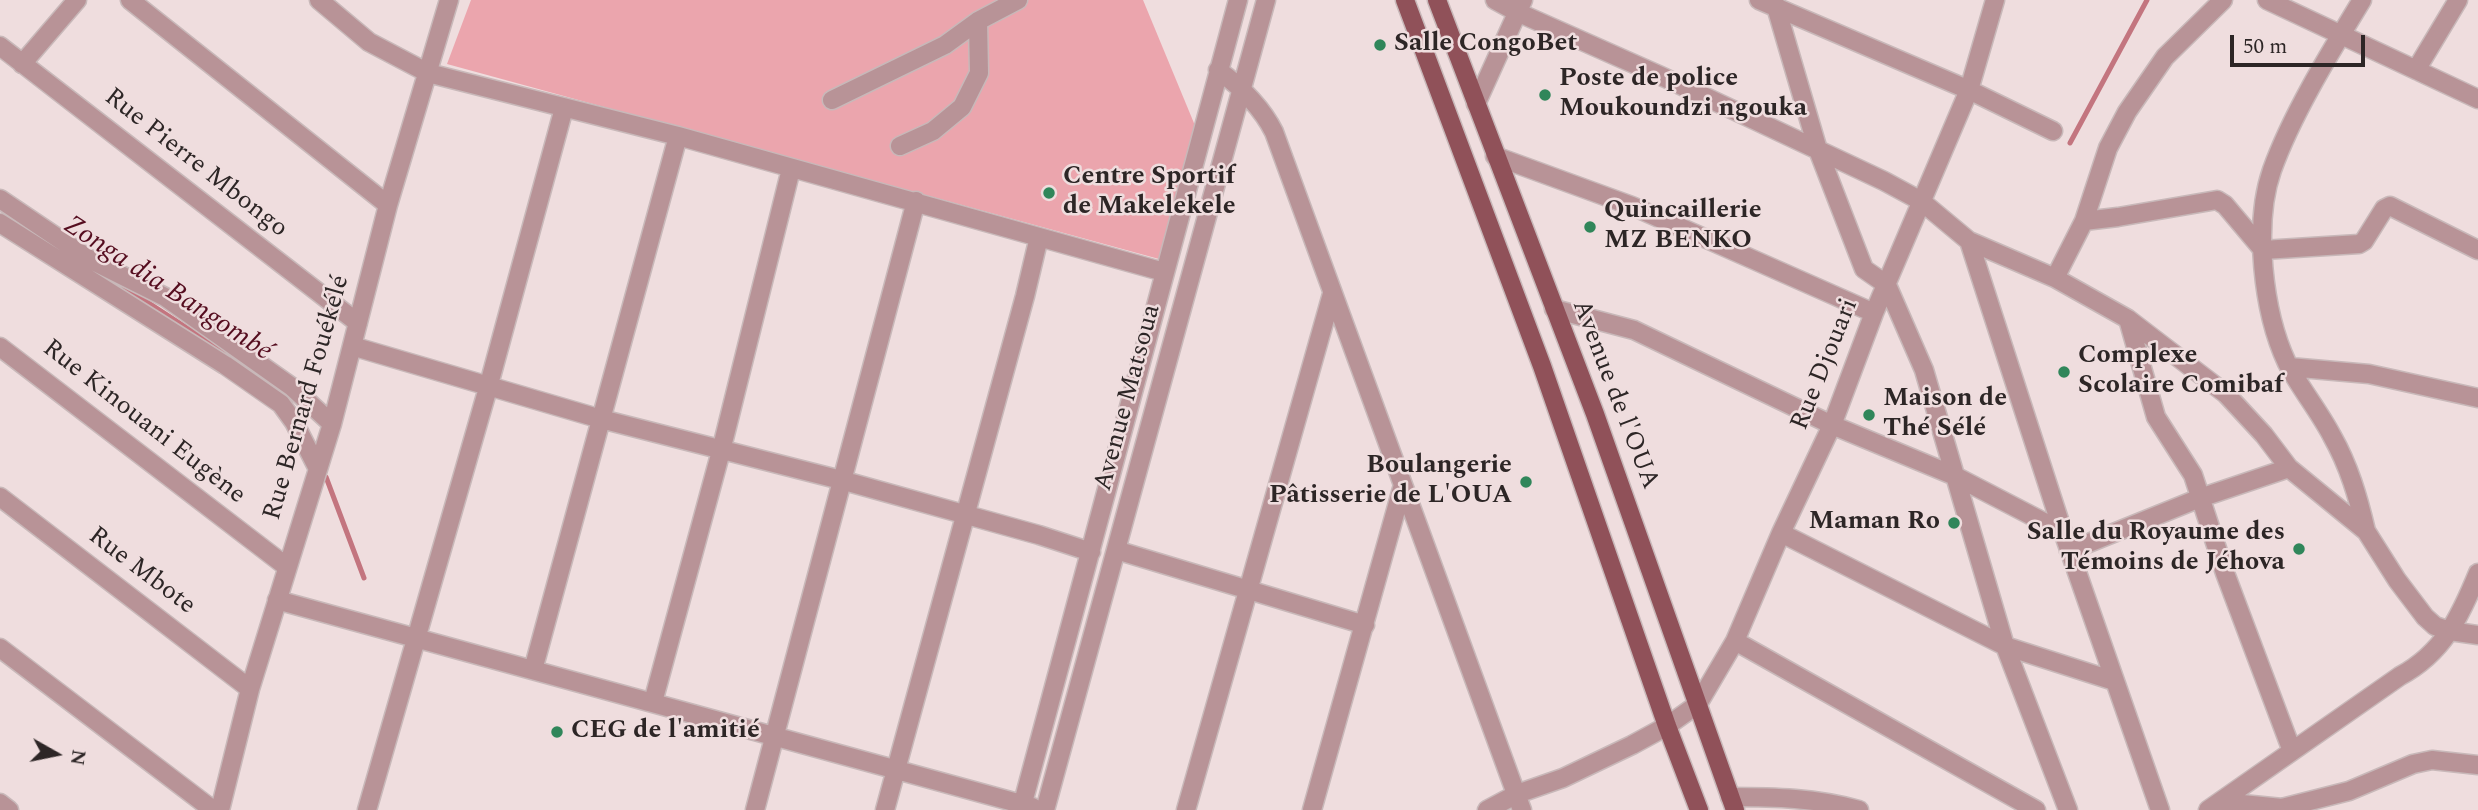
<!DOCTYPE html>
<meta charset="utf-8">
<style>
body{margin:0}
#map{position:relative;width:2478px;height:810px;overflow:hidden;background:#efddde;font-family:Spectral,serif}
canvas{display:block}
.north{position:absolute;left:21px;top:719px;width:70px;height:70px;-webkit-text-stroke:5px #efddde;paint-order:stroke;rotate:99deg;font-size:19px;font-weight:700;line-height:28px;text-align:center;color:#2d2626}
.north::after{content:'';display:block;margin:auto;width:24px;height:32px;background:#2d2626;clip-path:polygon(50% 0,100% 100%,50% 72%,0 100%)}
.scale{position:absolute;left:2230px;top:35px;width:135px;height:32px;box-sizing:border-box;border:4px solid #2d2626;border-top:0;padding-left:9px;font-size:21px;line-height:24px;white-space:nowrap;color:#2d2626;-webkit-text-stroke:5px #efddde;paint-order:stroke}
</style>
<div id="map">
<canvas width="2478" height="810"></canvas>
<div class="north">N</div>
<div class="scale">50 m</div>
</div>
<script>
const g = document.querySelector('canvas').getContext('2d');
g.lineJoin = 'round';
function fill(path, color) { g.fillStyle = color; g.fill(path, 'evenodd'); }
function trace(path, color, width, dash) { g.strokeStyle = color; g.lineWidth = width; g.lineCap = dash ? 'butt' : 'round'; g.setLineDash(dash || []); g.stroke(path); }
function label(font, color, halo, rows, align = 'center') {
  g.font = font + ' Spectral,serif'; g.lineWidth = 5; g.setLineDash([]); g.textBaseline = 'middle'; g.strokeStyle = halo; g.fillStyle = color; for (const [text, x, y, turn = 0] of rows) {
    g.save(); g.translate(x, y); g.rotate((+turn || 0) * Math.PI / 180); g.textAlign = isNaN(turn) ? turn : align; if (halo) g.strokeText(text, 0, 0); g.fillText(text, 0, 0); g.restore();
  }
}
const green = new Path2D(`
 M 471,0 L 1143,0 L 1196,128 L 1159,259 L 447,64 Z`);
const stream = new Path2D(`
 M 2070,143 L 2147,0
 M 118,283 L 281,389 L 290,403
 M 326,477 L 364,578`);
const minor = new Path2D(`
 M 130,0 L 388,205
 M 319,0 L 369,42 L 428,73 L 678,136 L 1164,272
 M 1495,0 L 1517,12 L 1661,76 L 1884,181 L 1921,201 L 1969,241 L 2055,278 L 2128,319 L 2226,394 L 2264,435 L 2289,468 L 2366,531 L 2397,580 L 2425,617 L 2435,626 L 2450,631 L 2478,635
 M 1759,0 L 1969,90 L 2053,131
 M 1774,0 L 1818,150 L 1864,269 L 1887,285 L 1924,370 L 2005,646 L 2068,810
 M 2267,0 L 2478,99
 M 2362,0 C 2331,51 2292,114 2272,170 C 2253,224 2263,312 2287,363 C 2300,388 2319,411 2332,436 C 2349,466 2358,497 2366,531
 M 0,46 L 358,323
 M 22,64 L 77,0
 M 1218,70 C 1241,87 1261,106 1274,132 L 1522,810
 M 2416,70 L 2458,0
 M 832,100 L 945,45 L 978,21 L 1018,0
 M 1476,104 L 1523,0
 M 900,146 L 933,131 L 962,107 L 979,73 L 978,21
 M 1495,156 L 1632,206 L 1874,313
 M 0,199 L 89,259 L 165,297 L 292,387 L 332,424
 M 2084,221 L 2108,148 L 2127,112 L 2165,57 L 2223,0
 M 0,223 L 225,365 L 281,404 L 294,422 L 318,469
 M 1969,241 L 2063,532 L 2160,810
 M 2055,278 L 2084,221 L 2118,217 L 2217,200 L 2225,205 L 2263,250 L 2359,244 L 2364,241 L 2384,209 L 2390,206 L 2478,250
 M 1554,309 L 1634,330 L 1832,425 L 1955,476 L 2063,532
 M 2128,319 L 2156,417 L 2193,475 L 2225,573 L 2292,751
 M 352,346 L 601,419 L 841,480 L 1039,535 L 1091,552
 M 0,347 L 287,567
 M 2289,367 L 2369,374 L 2478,398
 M 0,497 L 250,689
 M 1781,533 L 2005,646 L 2114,681
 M 1116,550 L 1365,625
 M 2069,551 L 2200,498 L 2289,468
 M 277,600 L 1032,807
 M 1735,641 L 2036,810
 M 0,648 L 213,810
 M 533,670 L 678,136
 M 653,702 L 721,451 L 791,169
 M 1730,797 C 1775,797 1816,798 1859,810
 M 2222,802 L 2282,808 L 2349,791 L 2413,764 L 2432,760 L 2478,765
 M 0,803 L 9,810
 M 220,810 L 250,689 L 332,424 L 388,205 L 449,0
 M 367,810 L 488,388 L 564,108
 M 755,810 L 916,201
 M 885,810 L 1025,296 L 1039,237
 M 1021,810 L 1238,0
 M 1045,810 L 1266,0
 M 1186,810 L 1332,294
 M 1312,810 L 1403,485
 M 1487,810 L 1517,794 L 1563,778 L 1632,745 L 1667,726 L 1698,704 L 1735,641 L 1781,533 L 1832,425 L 1874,313 L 1969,90 L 1995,0
 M 2208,810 L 2400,676 C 2443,653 2460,617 2478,573`);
const major = new Path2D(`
 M 1405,0 L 1542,366 L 1667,726 L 1699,810
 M 1437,0 L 1595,414 L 1735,810`);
const markers = [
 [1380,45,7,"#30865a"],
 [1545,95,7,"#30865a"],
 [1049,193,7,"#30865a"],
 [1590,227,7,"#30865a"],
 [2064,372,7,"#30865a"],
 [1869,415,7,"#30865a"],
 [1526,482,7,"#30865a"],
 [1954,523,7,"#30865a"],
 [2299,549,7,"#30865a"],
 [557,732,7,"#30865a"]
];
const poiNames = [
 ["Salle CongoBet",1394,45],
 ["Poste de police",1559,80],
 ["Moukoundzi ngouka",1559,110],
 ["Centre Sportif",1063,178],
 ["de Makelekele",1063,208],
 ["Quincaillerie",1604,212],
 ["MZ BENKO",1604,242],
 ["Complexe",2078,357],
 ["Scolaire Comibaf",2078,387],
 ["Maison de",1883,400],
 ["Thé Sélé",1883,430],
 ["Boulangerie",1512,467,"right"],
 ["Pâtisserie de L'OUA",1512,497,"right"],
 ["Maman Ro",1940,523,"right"],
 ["Salle du Royaume des",2285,534,"right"],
 ["Témoins de Jéhova",2285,564,"right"],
 ["CEG de l'amitié",571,732]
];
const streetNames = [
 ["Rue Pierre Mbongo",195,164,38],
 ["Rue Djouari",1826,365,-68],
 ["Avenue de l'OUA",1614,395,69],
 ["Rue Bernard Fouékélé",308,398,-74],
 ["Avenue Matsoua",1129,398,-75],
 ["Rue Kinouani Eugène",143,423,38],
 ["Rue Mbote",141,572,37]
];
const waterNames = [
 ["Zonga dia Bangombé",167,290,33]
];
fill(green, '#eba5ad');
trace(stream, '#c3757f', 5);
trace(minor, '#c8b8b9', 21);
trace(major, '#c8b8b9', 21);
trace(minor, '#b89397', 18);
trace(major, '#905159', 18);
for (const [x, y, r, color] of markers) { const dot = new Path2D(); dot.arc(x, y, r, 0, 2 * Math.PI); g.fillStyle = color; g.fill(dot); trace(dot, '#efddde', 2.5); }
label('bold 26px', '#2d2626', '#efddde', poiNames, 'left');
label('26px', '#2d2626', '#efddde', streetNames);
label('italic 28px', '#550d1f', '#efddde', waterNames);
</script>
